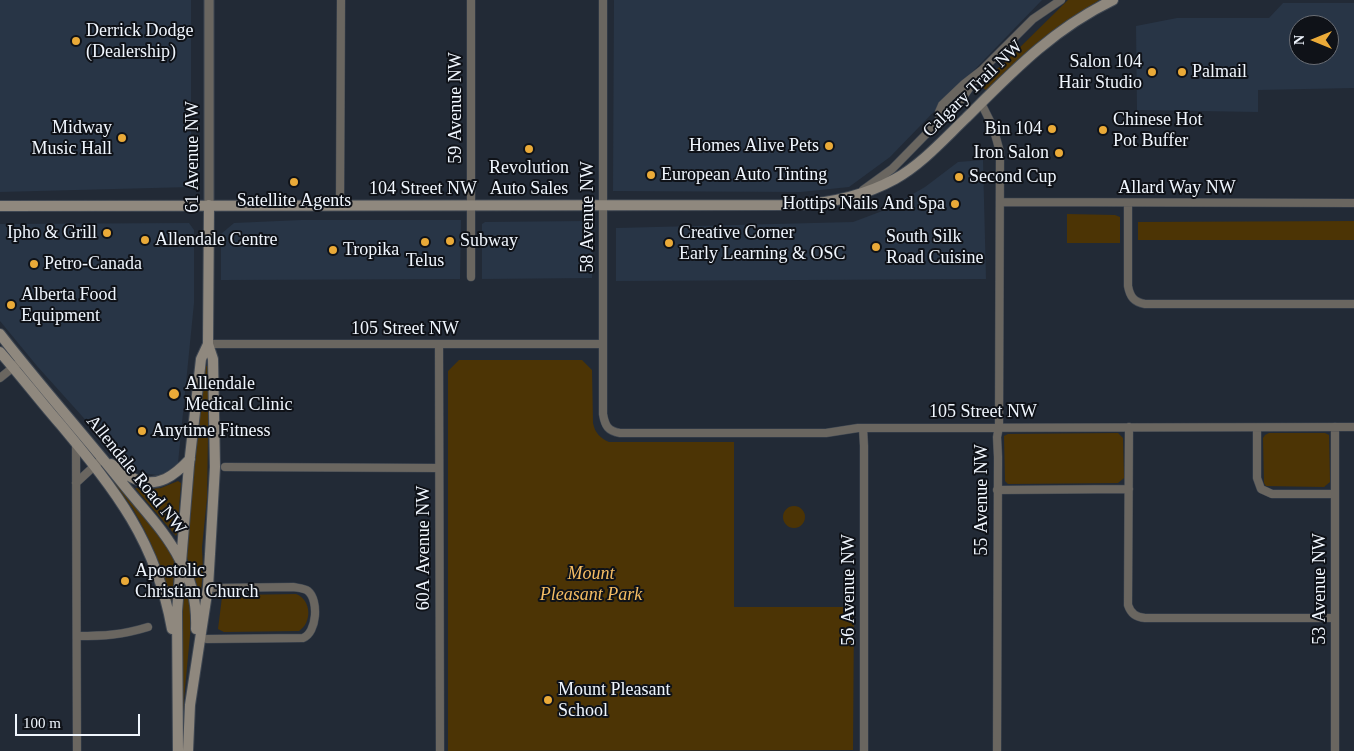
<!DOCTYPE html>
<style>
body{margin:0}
#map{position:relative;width:1354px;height:751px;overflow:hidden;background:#222a36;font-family:"Times New Roman",serif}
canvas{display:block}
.north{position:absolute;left:1289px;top:15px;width:50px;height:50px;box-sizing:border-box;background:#0f1218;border:1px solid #696d74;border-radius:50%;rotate:270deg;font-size:14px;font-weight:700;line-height:20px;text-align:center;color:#f0f6fe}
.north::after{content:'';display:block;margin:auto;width:18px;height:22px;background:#eaaa38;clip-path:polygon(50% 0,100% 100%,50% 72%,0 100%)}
.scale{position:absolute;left:15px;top:714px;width:125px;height:22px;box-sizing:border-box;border:2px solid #f0f6fe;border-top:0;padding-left:6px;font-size:15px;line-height:18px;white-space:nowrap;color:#f0f6fe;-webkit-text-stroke:4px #0f1218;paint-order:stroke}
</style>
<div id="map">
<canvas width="1354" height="751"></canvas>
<div class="north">N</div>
<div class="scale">100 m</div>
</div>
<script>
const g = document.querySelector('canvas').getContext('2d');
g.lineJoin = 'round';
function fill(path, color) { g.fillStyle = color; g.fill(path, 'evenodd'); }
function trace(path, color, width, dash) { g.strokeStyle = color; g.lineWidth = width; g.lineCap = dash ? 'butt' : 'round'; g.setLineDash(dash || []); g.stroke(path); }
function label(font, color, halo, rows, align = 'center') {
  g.font = font + ' "Times New Roman",serif'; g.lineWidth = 4; g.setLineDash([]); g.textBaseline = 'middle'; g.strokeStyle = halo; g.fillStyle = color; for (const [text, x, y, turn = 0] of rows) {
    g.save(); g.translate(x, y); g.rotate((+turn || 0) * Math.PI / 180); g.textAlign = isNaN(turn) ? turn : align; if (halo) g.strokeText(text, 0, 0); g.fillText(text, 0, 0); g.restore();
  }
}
const built = new Path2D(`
 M 0,0 L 191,0 L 191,187 L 0,192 Z
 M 614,0 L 1042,0 L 890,157 L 849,187 L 801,192 L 613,191 Z
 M 1283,3 L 1354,3 L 1354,88 L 1258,90 L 1258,112 L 1137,110 L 1136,26 L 1177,18 L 1269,18 ZM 1299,25 L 1329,25 L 1329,55 L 1299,55 Z
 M 983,160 L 986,279 L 616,281 L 616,228 L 853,222 L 885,210 L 925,187 L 958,162 Z
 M 301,220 L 461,220 L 460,279 L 221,280 L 221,234 L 234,223 Z
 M 587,221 L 593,225 L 592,278 L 482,279 L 482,224 L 485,222 Z
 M 189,223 L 194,230 L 194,303 L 178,463 L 167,472 L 157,475 L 149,474 L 131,467 L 117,455 L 37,366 L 0,321 L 0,224 Z`);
const green = new Path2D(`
 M 1068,0 L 1099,0 L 1055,32 L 988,92 L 981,86 L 982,82 L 1004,63 Z
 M 1067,214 L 1115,215 L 1120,217 L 1120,243 L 1067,243 Z
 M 1354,221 L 1354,240 L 1138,240 L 1138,222 Z
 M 459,360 L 582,360 L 592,370 L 593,423 C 595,433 600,438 609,442 L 734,442 L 734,607 L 854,607 L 853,750 L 448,751 L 448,371 Z
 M 205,366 L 208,366 L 209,368 L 207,498 L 202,547 L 203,572 L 201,590 L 199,591 L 185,552 Z
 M 1118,433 L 1123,438 L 1124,478 L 1118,483 L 1008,484 L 1005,481 L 1004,436 L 1008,434 Z
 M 1269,433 L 1325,433 L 1329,435 L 1330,482 L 1324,487 L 1266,486 L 1264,483 L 1263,438 L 1265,435 Z
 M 105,468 L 173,552 L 174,556 L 173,602 L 171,602 C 163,569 150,538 133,509 C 126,498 108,478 105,468 Z
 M 178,481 L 181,483 L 177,534 L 176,536 L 135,488 L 151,489 L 161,488 Z
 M783 517a11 11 0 1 1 22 0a11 11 0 1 1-22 0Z
 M 186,580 L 192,614 L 184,699 L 183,745 L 181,629 L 183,583 Z
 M 296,594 C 312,600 312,623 299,631 L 224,632 L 218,629 L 222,597 L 236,595 Z`);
const minor = new Path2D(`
 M 603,0 L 603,414 C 605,426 608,431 620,433 L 826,433 L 858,428 L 879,428 L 1354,427
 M 981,103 L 993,127 L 1000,152 L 999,427 L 997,437 L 998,457 L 997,751
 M 939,121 L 939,112 L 942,105 L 964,84 L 982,70 L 1033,19 L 1061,0
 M 863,190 L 892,169 L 939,121 L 954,110 L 982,70
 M 1001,202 L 1354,203
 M 1128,203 L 1128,286 C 1130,297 1134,302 1145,304 L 1354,304
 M 340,205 L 341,0
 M 471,277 L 471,0
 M 208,344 L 603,344
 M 439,344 L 440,751
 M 0,378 L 21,361
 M 1129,427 L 1128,605 C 1131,614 1136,617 1145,618 L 1335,618
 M 1335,427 L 1335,751
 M 863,428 L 864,446 L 864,751
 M 1257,428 L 1257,478 L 1261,489 L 1272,494 L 1335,494
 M 76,444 L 77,751
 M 225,467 L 439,468
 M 76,483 L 103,458
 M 997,490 L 1129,489
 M 77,636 C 104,636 122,635 148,627
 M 207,639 L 303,638 C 317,633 319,600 308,591 C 304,588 298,588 293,587 L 214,588`);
const tertiary = new Path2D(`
 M 209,205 L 209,0`);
const secondary = new Path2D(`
 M 0,206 L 797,205 C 831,203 864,196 895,179 C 922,164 944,139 966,118 C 1013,71 1053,29 1113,0
 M 0,334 C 41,387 86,437 128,490 C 146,512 167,534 180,560 C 192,581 197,604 196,629
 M 0,352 C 21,376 40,401 61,425 C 116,491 156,541 172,629
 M 111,464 C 119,469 127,476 135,479 C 158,489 175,475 190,459
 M 178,751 L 177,611 L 189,465 L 201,359 L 208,344
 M 188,751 L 190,705 L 208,587 L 210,554 L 215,467 L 213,359 L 208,344 L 209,205`);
const markers = [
 [76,41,5,"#eaaa38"],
 [1152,72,5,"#eaaa38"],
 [1182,72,5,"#eaaa38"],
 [1052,129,5,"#eaaa38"],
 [1103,130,5,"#eaaa38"],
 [122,138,5,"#eaaa38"],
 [829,146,5,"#eaaa38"],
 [529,149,5,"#eaaa38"],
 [1059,153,5,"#eaaa38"],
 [651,175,5,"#eaaa38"],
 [959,177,5,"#eaaa38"],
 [294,182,5,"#eaaa38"],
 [955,204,5,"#eaaa38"],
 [107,233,5,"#eaaa38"],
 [145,240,5,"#eaaa38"],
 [450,241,5,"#eaaa38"],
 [425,242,5,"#eaaa38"],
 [669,243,5,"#eaaa38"],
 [876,247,5,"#eaaa38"],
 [333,250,5,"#eaaa38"],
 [34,264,5,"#eaaa38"],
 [11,305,5,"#eaaa38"],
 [174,394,6,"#eaaa38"],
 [142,431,5,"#eaaa38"],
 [125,581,5,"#eaaa38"],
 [548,700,5,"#eaaa38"]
];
const poiNames = [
 ["Derrick Dodge",86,31],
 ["(Dealership)",86,52],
 ["Salon 104",1142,62,"right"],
 ["Hair Studio",1142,83,"right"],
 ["Palmail",1192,72],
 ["Chinese Hot",1113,120],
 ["Pot Buffer",1113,141],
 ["Midway",112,128,"right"],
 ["Music Hall",112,149,"right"],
 ["Bin 104",1042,129,"right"],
 ["Homes Alive Pets",819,146,"right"],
 ["Iron Salon",1049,153,"right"],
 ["Revolution",529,168,"center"],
 ["Auto Sales",529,189,"center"],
 ["European Auto Tinting",661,175],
 ["Second Cup",969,177],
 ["Satellite Agents",294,201,"center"],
 ["Hottips Nails And Spa",945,204,"right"],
 ["Ipho & Grill",97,233,"right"],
 ["Creative Corner",679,233],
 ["Early Learning & OSC",679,254],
 ["South Silk",886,237],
 ["Road Cuisine",886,258],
 ["Allendale Centre",155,240],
 ["Subway",460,241],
 ["Tropika",343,250],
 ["Telus",425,261,"center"],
 ["Petro-Canada",44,264],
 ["Alberta Food",21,295],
 ["Equipment",21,316],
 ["Allendale",185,384],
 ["Medical Clinic",185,405],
 ["Anytime Fitness",152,431],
 ["Apostolic",135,571],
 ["Christian Church",135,592],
 ["Mount Pleasant",558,690],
 ["School",558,711]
];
const streetNames = [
 ["Calgary Trail NW",973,89,-44],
 ["59 Avenue NW",456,108,-90],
 ["61 Avenue NW",193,157,-90],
 ["Allard Way NW",1177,188],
 ["104 Street NW",423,189],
 ["58 Avenue NW",588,217,-90],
 ["105 Street NW",405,329],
 ["105 Street NW",983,412],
 ["Allendale Road NW",136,475,51],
 ["55 Avenue NW",982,500,-90],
 ["60A Avenue NW",424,548,-90],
 ["53 Avenue NW",1320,589,-90],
 ["56 Avenue NW",849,590,-90]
];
const parkNames = [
 ["Mount",591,574],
 ["Pleasant Park",591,595]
];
fill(built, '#283546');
fill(green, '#4c3405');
trace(minor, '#3f4752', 9);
trace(tertiary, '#3f4752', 11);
trace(secondary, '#3f4752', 12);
trace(minor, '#6a6660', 8);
trace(tertiary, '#6a6660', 9);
trace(secondary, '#8f887e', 10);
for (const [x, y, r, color] of markers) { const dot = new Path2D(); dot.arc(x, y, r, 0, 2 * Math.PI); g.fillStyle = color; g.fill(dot); trace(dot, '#0f1218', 2); }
label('18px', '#f0f6fe', '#0f1218', poiNames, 'left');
label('18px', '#f0f6fe', '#0f1218', streetNames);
label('italic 18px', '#f5bd64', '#0f1218', parkNames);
</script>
